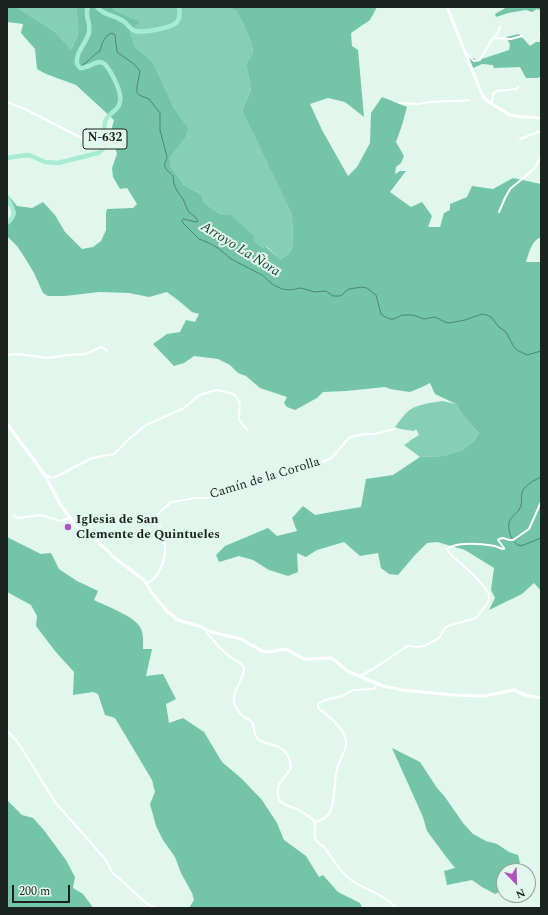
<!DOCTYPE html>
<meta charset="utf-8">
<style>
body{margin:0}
#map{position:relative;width:548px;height:915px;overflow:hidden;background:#e1f7ee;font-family:Spectral,serif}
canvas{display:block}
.frame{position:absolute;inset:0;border:8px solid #1b2320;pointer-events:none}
.north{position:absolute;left:496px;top:863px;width:40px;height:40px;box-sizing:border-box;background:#e1f7ee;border:1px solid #92a29c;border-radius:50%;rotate:157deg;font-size:11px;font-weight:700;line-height:16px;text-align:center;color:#1b2320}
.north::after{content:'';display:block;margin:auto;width:14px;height:18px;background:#ad54c0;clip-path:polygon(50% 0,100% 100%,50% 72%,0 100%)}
.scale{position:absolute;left:12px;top:885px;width:58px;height:18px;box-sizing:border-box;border:2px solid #1b2320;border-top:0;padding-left:5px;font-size:12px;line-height:14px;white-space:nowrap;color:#1b2320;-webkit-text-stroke:3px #e1f7ee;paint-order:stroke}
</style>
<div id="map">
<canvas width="548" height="915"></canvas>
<div class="frame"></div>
<div class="north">N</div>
<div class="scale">200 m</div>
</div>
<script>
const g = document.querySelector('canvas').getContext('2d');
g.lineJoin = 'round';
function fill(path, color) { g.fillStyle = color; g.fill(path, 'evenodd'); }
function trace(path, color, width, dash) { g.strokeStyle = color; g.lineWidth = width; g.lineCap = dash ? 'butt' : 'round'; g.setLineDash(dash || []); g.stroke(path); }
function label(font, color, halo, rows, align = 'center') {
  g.font = font + ' Spectral,serif'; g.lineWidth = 4; g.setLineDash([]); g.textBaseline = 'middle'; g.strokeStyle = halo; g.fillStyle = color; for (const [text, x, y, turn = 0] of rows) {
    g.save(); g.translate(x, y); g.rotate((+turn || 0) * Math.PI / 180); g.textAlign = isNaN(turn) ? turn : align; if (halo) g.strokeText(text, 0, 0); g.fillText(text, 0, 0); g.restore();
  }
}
const green = new Path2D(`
 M 16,7 L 76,7 L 79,28 L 76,42 L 71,49 L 54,31 Z
 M 112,7 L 227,7 L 236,11 L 241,19 L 251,42 L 253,52 L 246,64 L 251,90 L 242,111 L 292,215 L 293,246 L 288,255 L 280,259 L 266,246 L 263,248 L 254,241 L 231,215 L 221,215 L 202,201 L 202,195 L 184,185 L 173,170 L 170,164 L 170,158 L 186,137 L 189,129 L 173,106 L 153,62 L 135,47 L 130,31 L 139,22 L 116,11 Z
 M 443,401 L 456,404 L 464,417 L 479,433 L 474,441 L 462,450 L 443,456 L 420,457 L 404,445 L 409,442 L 409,441 L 419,435 L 416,429 L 414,431 L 400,429 L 395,427 C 399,422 402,417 406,413 C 415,404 430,403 443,401 Z`);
const forest = new Path2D(`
 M 7,7 L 16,7 L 54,31 L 71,49 C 82,35 78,24 76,7 L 112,7 L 116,11 L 140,22 L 130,31 L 135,47 L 153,62 L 173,106 L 189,129 L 186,137 L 170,158 L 170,164 L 173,170 L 184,185 L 202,195 L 202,201 L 221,215 L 231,215 L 254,236 L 254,241 L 263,248 L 265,246 L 280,259 L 288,255 L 293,246 L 292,215 L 242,111 L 251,90 L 246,64 L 253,52 L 251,42 L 241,19 L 236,11 L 227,7 L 377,7 L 370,20 L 351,33 L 352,46 L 358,50 L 364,117 L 345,102 L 328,98 L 310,104 L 322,130 L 348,176 L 357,167 L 370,143 L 371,113 L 382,97 L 407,107 L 402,125 L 396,142 L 404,156 L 401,163 L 396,167 L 395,174 L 400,171 L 406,171 L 390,192 L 411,207 L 422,202 L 432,216 L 428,227 L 440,227 L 444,213 L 450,210 L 450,204 L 467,197 L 472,186 L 493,189 L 513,178 L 541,184 L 541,237 C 531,241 529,253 526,262 L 541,262 L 541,591 L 534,583 L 522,594 L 489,610 L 495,598 L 491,590 L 494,568 L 465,550 L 437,542 L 427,543 L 415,555 L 398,575 L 389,574 L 381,568 L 378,553 L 360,556 L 344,542 L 317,550 L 306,557 L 297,553 L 298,572 L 288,576 L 269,570 L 253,560 L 239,556 L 219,562 L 216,555 L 225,546 L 268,528 L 277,536 L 297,531 L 292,518 L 303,506 L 315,515 L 337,511 L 361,507 L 366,479 L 393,475 L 420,457 L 443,456 L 462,450 L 474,441 L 479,433 L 464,417 L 456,404 L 435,394 L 430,383 L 422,387 L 410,392 L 390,389 L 385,387 L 346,391 L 323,392 L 317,398 L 295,410 L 287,407 L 284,403 L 287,397 L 260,388 L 246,376 L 238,373 L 230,365 L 218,359 L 194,356 L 184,363 L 174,366 L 153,344 L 167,334 L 180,332 L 186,320 L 195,322 L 199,314 L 192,312 L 179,301 L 167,292 L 149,297 L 129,293 L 99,292 L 65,296 L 48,296 L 43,293 L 34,273 L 25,258 L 17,246 L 7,236 L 7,225 L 12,221 L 16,213 L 7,203 L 7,194 L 17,206 L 32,208 L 43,202 L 55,215 L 65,232 L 82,249 L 93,247 L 101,241 L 106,230 L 106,213 L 107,209 L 133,208 L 137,204 L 127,188 L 120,189 L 113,177 L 112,168 L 117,154 L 115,147 L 109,139 L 114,120 L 76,85 L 46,74 L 37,69 L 35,49 L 21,33 L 23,24 L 7,22 Z
 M 507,7 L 541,7 L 541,11 L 537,9 L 532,12 L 526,10 L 508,13 L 496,17 L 495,14 Z
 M 519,34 L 530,46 L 536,42 L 541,42 L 541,76 L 538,78 L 526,78 L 520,67 L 494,68 L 493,65 L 482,64 L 473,68 L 469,57 L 473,58 L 477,60 L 485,58 L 509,50 L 510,44 L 506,37 Z
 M 7,537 L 41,554 L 51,553 L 59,569 L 77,581 L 98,591 L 94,600 C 106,606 134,616 140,627 C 144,633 143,643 143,649 L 152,649 L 146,676 L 163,674 L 176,699 L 166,704 L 169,723 L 183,718 L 204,732 L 222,762 L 242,779 L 262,800 L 277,823 L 284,840 L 306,856 L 319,877 L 323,875 L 338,892 L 360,903 L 362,908 L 189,908 L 194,900 L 192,893 L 181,873 L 175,857 L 163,840 L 156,826 L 150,804 L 155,792 L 152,780 L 115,718 L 105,715 L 98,694 L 93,692 L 73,695 L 74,672 L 55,651 L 36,626 L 37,616 L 31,605 L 7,592 Z
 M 392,748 L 420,762 L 437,788 L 445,797 L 463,823 L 473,834 L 486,841 L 497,844 L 509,852 L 518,855 L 522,871 L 504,871 L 504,890 L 495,894 L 482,887 L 472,880 L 447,885 L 444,871 L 455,868 L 444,854 L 427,831 L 423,817 Z
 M 7,800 L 22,815 L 33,818 L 43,829 L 66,860 L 75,877 L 73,888 L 83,894 L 92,906 L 92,908 L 7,908 Z`);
const stream = new Path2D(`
 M 81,66 C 89,62 92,55 100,51 C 102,43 104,36 112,33 L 115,35 L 117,52 L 134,64 L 140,71 L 137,87 L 137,93 L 139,95 L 149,99 L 160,113 L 160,130 L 167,157 C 167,159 166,161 165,163 C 163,169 170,172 173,176 L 174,184 L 177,191 L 183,199 L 188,211 L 196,218 L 198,221 L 196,222 L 183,219 L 182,221 L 183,223 L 199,239 L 207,242 L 218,248 L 231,259 L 262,275 L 272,284 L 282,289 L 290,290 L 301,288 L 315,292 L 326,291 L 333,296 L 340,296 L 342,295 L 346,291 L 349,289 L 362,287 L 367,288 L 376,295 L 381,314 L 385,317 L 390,319 L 394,319 L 402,315 L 413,315 L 424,319 L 435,317 L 445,322 L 449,323 L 465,320 L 482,314 L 487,315 L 491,317 L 499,327 L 506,332 L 514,347 L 517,350 L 527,355 L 541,351
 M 541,477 C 535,480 527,484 523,490 C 520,496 523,503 520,508 C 518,513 512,516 510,520 C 506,528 512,545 521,546 L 541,538`);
const minor = new Path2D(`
 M 540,34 L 541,32
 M 495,38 L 511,39 L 522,36
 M 467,55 L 469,56 L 474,61 L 480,60 L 491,41 L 498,33 L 500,26
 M 7,102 L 27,110 L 103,149
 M 399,103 L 417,104 L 430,102 L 450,101 L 460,101 L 470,100
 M 492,104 L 493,94 L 497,91 L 516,89 L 518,87
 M 520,139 L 541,131
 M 499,212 L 505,198 L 510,189 L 534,169 L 541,157
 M 7,355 L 17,354 L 26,355 L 47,358 L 69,355 L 85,354 L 102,347 L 107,351
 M 46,475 L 52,478 L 55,477 L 92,458 L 114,454 L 129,439 L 146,425 L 184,408 L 198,396 L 208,392 L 217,390 L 234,394 C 244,406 238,407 239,420 L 247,430
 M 13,515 L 18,518 L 41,515 L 60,521 L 70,518
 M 146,584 C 159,578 166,560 165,546 C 163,535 158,525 157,515 L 171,502 L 196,498 L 209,498 L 273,474 L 310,467 L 330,459 L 337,452 L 348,439 L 354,436 L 364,434 L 374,434 L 395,429
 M 207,631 L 207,633 C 214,641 221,650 229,656 C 234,660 241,662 244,667 C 245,679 232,691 234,702 C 235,707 240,714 244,717 C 247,719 250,719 252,722 C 255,727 253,734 258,739 C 260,741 263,742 266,743 C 279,747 286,747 290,762 C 293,771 286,773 282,780 C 277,785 277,794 279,800 C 287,808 289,805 297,809 C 302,812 309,816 313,820 C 318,825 312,834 316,840 C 318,843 322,845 325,848 C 333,859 338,870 350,879 C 364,890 384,893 396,908
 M 360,676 L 373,669 L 406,647 L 408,646 L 417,647 L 424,646 L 439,638 L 445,628 L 448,626 L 476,618 L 487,604 L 489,600 L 489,594 C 483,584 474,575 465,567 C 459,561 451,557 447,549 C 458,541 482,544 495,546 C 498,547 501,549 504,549 L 504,548 L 498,540 L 499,539 L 503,538 L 509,540 L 513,540 L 529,529 L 541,502
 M 7,731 L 16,740 L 22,749 L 55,802 L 106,860 L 112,872 L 147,904 L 156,908
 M 315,822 C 321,820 326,819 330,812 C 336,799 333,781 338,766 C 341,756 349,748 345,737 C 342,729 334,720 327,715 C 324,712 320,711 318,707 L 318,704 L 325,700 L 342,696 L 353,690 L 374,689 L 377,684`);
const tertiary = new Path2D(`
 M 447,7 L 483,97 L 492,104 L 510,115 L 522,117 L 541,118
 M 7,424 L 45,475 L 60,504 L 74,523 L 77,527 L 93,537 L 115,558 L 144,580 L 152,593 L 167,611 L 178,620 L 199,626 L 211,632 L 241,639 L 262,651 L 270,652 L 286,649 L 300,657 L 304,659 L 331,658 L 337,662 L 347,671 L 383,686 L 402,690 L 454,695 L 484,696 L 514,690 L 528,696 L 541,698`);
const trunk = new Path2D(`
 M 97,7 C 105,16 111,14 121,20 C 127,22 129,29 135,31 C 143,33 172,28 177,22 C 180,18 180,12 179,7
 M 7,158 L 19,156 L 29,155 L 45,162 L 58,163 L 98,153 C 111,146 102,133 105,122 C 107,114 116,112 119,105 C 120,102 121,99 120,96 C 120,89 109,66 103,63 C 96,59 88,69 80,68 L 77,64 C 75,52 87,43 89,32 C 91,23 84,15 88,7
 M 7,198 C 13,208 18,215 7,223`);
const markers = [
 [68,527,4,"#ad54c0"]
];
const shields = [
 [105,139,44]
];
const shieldNames = [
 ["N-632",105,139]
];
const streetNames = [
 ["Camín de la Corolla",265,479,-17]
];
const poiNames = [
 ["Iglesia de San",76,520],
 ["Clemente de Quintueles",76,535]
];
const waterNames = [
 ["Arroyo La Ñora",240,250,32]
];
fill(green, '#86cfb6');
fill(forest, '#73c4a9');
trace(stream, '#4c8773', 1);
trace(minor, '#fff', 2);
trace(tertiary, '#fff', 3);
trace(trunk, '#a8ebd4', 4.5);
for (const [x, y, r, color] of markers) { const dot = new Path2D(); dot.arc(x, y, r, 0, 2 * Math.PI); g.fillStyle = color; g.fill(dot); trace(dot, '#e1f7ee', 1.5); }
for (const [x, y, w] of shields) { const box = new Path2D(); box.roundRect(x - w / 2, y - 10, w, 20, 3); g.fillStyle = '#e1f7ee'; g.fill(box); trace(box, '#1b2320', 1); }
label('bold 12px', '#1b2320', null, shieldNames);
label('13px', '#1b2320', '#e1f7ee', streetNames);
label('bold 13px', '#1b2320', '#e1f7ee', poiNames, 'left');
label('italic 14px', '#193e33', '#e1f7ee', waterNames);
</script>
